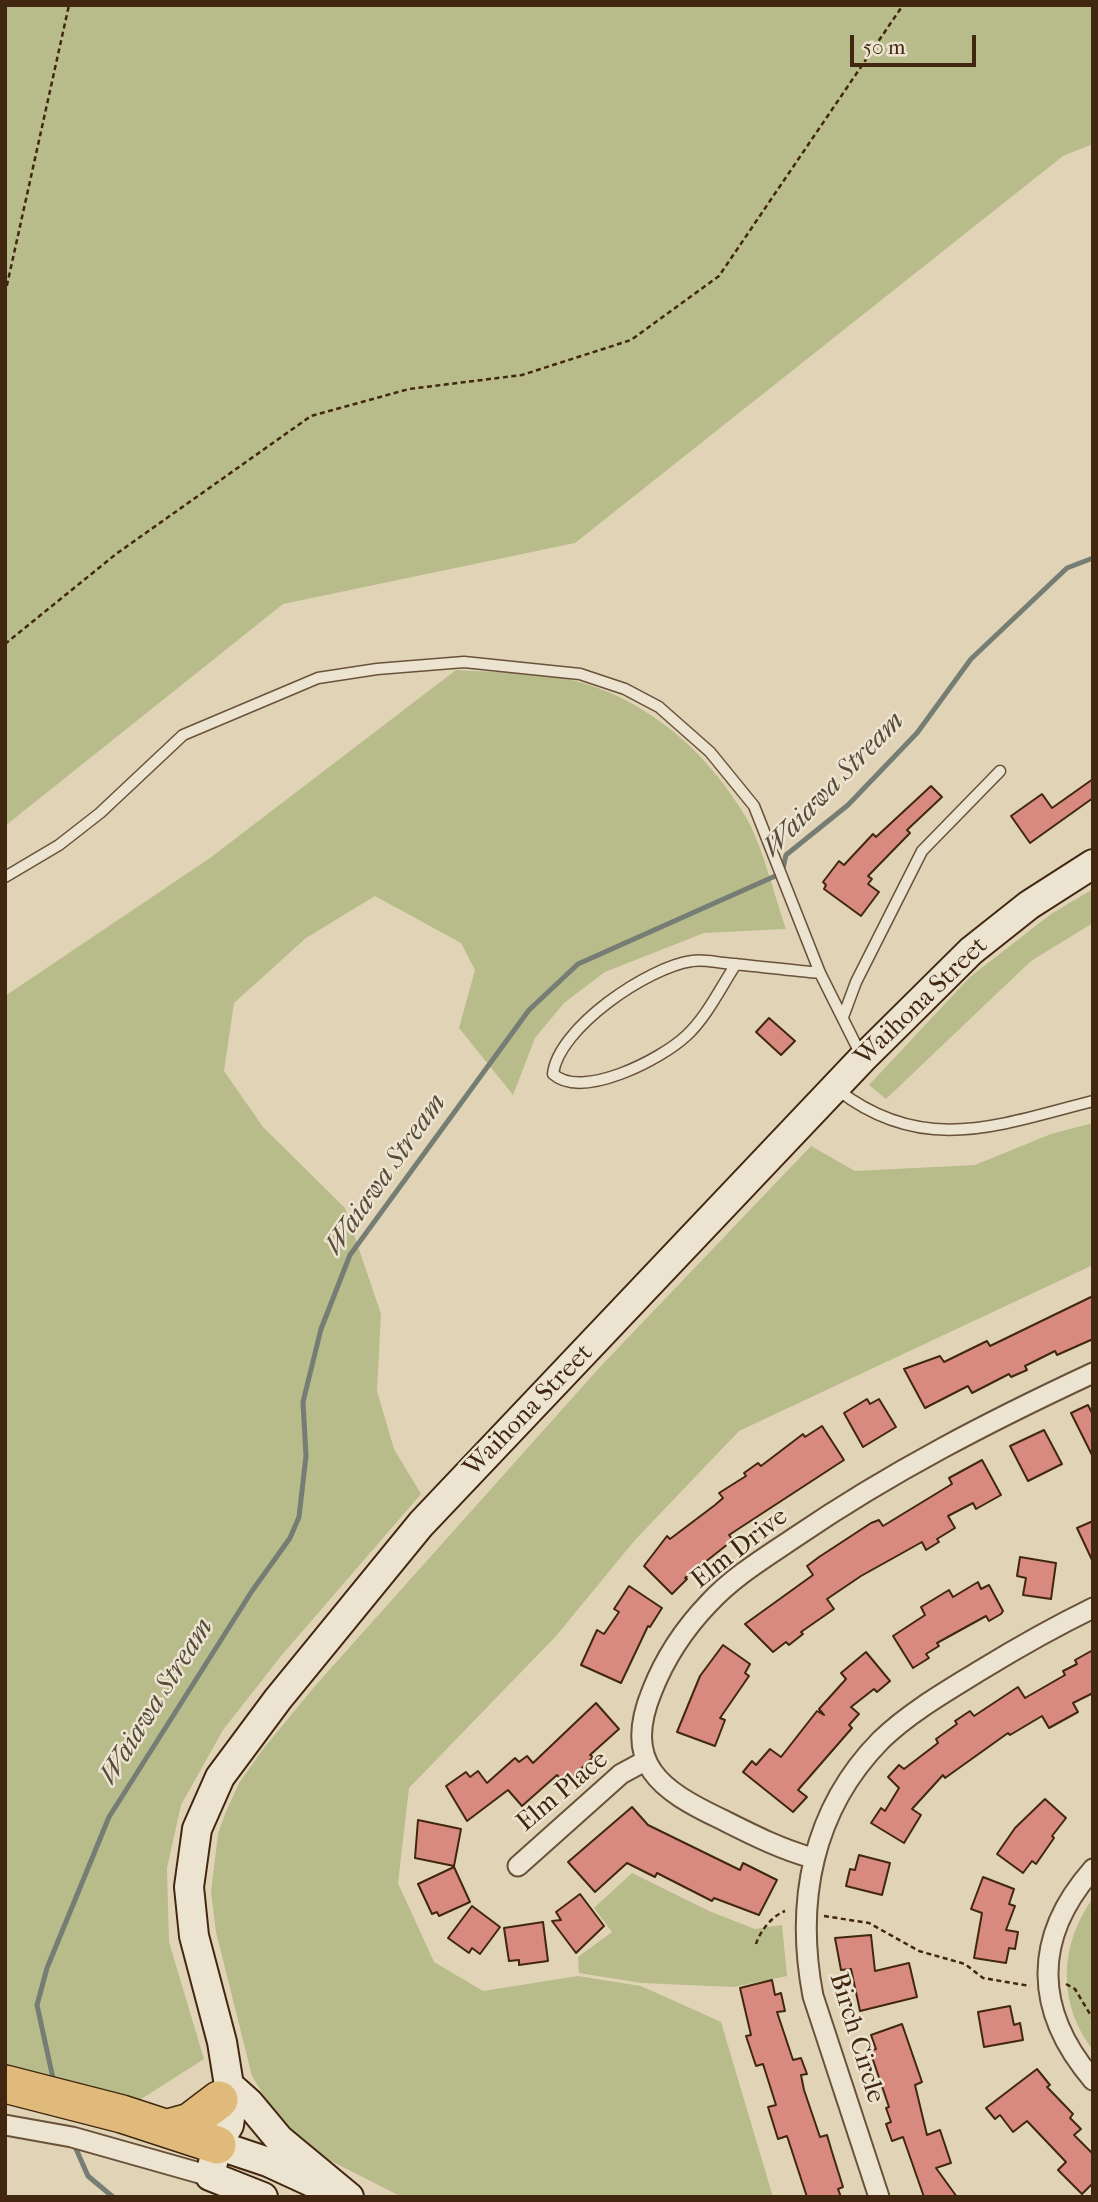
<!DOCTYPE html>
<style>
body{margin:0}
#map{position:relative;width:1098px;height:2202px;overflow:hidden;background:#e1d4b6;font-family:"IM FELL French Canon",serif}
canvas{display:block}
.frame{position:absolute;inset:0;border:7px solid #41270f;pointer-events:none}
.scale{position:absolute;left:850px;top:35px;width:126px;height:32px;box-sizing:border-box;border:4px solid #41270f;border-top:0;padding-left:9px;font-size:21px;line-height:24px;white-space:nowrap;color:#41270f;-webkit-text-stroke:5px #ece3d0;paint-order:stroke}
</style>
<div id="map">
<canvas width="1098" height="2202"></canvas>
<div class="frame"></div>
<div class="scale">50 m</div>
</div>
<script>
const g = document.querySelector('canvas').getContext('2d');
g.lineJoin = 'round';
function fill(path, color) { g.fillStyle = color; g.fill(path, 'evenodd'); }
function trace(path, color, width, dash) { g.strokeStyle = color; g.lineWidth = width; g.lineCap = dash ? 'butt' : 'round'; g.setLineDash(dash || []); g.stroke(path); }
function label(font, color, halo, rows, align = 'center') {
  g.font = font + ' "IM FELL French Canon",serif'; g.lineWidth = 5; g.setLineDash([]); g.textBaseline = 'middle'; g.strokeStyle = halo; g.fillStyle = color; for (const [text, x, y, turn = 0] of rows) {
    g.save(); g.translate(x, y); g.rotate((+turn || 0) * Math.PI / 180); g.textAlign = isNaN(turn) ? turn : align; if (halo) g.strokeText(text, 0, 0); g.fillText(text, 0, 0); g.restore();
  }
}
const green = new Path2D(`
 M 5,5 L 1093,5 L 1093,144 L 1063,156 L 575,543 L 283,604 L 5,826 Z
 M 456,670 C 497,673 544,671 583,683 C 654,704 710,756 747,819 C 763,848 775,897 786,929 L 704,933 L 605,972 L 564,1003 L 535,1038 L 513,1095 L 459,1028 L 475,970 L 461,943 L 375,896 L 306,938 L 234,1003 L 224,1071 L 263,1127 L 345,1208 L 381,1314 L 377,1391 L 394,1449 L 421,1494 L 281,1656 L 223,1730 L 181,1805 L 167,1868 L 169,1942 L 204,2059 L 138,2101 L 5,2070 L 5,996 L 210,858 Z
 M 1093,889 L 1093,923 L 1031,961 L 886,1099 L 869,1085 L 970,977 L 1051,914 Z
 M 1093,1123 L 1093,1265 L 739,1431 L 635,1540 L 556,1636 L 409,1788 L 398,1883 L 434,1962 L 483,1991 L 578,1976 L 641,1986 L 721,2022 L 773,2197 L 402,2197 L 315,2153 L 293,2135 L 269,2104 L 252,2076 L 216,1932 L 211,1892 L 218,1834 L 225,1814 L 239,1783 L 263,1749 L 315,1686 L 600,1367 L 811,1146 L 855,1171 L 975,1165 L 1051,1134 Z
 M 632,1873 L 709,1911 L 755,1929 L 782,1925 L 787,1976 L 734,1987 L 641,1983 L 579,1973 L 578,1957 L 612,1932 L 594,1908 Z
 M 1093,1898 L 1093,2050 C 1057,2004 1059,1945 1093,1898 Z`);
const stream = new Path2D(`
 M 54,2083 L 37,2005 L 47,1968 L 109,1817 L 252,1591 L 290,1538 L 299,1517 L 306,1456 L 303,1402 L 321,1329 L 350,1255 L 529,1010 L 578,964 L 782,873 L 786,855 L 848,805 L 917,733 L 971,659 L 1067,568 L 1093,558
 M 73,2142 L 88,2176 L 113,2197`);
const building = new Path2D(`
 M 1093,779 L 1093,798 L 1030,843 L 1011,816 L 1042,794 L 1052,808 Z
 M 931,786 L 942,797 L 907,830 L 910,833 L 868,876 L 872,879 L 868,884 L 879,892 L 861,916 L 824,889 L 826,885 L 823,882 L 839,861 L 844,865 L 873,834 L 876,837 Z
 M 769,1018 L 795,1041 L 781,1055 L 756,1032 Z
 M 1093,1296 L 1093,1339 L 1057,1355 L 1055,1351 L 1025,1366 L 1027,1370 L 1011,1377 L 1009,1374 L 972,1393 L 968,1386 L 925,1408 L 904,1369 L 940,1356 L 944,1362 L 987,1341 L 990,1346 Z
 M 867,1399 L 870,1404 L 879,1399 L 896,1427 L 863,1447 L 844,1413 Z
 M 1088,1405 L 1093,1415 L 1093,1457 L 1071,1413 Z
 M 822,1426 L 844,1460 L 729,1535 L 733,1540 L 685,1578 L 687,1579 L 672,1594 L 644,1566 L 667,1536 L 670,1539 L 715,1505 L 723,1498 L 719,1493 L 746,1476 L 744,1473 L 758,1463 L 761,1466 L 803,1434 L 805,1437 Z
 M 1044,1430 L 1062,1464 L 1028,1481 L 1010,1446 Z
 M 982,1460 L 1001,1495 L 976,1509 L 973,1503 L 948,1516 L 955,1528 L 937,1539 L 939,1542 L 926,1550 L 922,1542 L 861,1576 L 827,1599 L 834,1609 L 801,1632 L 803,1634 L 789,1645 L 786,1642 L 773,1652 L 745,1624 L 813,1575 L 807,1566 L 819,1557 L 871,1523 L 879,1520 L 883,1526 L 952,1484 L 949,1478 Z
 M 1093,1521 L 1093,1562 L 1077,1528 Z
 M 1020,1557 L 1056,1563 L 1051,1599 L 1023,1595 L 1026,1578 L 1017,1576 Z
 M 978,1582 L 981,1589 L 989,1585 L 1003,1611 L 1001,1614 L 989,1621 L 986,1616 L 937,1643 L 939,1646 L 926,1654 L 929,1658 L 913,1668 L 893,1636 L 925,1615 L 921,1607 L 949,1590 L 953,1597 Z
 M 629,1586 L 662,1608 L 650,1627 L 648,1626 L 621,1683 L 581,1665 L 597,1630 L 604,1634 L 619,1612 L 614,1609 Z
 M 723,1645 L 750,1664 L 745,1673 L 749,1676 L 720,1718 L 725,1720 L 715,1746 L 677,1732 L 700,1676 Z
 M 1093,1650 L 1093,1693 L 1073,1703 L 1078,1712 L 1049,1728 L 1042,1716 L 1010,1735 L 1008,1733 L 945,1778 L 943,1775 L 912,1809 L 921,1815 L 904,1843 L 871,1823 L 881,1808 L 885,1811 L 899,1788 L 888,1777 L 899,1765 L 904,1769 L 938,1743 L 936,1739 L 957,1724 L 955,1721 L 970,1711 L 974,1716 L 1018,1687 L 1025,1698 L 1065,1675 L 1063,1671 L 1077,1664 L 1075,1660 Z
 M 866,1652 L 890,1681 L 877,1692 L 874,1689 L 851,1707 L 859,1714 L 849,1725 L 852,1728 L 798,1790 L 807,1797 L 793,1812 L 743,1772 L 752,1761 L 756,1765 L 770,1749 L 781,1757 L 817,1711 L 824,1715 L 819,1709 L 846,1679 L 841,1673 Z
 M 596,1703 L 619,1729 L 590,1755 L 593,1757 L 580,1770 L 565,1783 L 557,1775 L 522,1806 L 508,1790 L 467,1821 L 446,1786 L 466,1772 L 470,1777 L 478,1771 L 487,1783 L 515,1758 L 519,1762 L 527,1756 L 533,1763 Z
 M 1045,1799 L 1066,1818 L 1052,1836 L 1054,1838 L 1036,1864 L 1032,1861 L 1023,1873 L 997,1854 L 1015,1828 Z
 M 632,1807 L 648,1825 L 740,1870 L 743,1863 L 777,1880 L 759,1915 L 714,1898 L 712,1901 L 657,1873 L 655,1877 L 627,1863 L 595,1892 L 568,1862 Z
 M 418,1820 L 461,1829 L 454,1866 L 415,1858 Z
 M 859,1855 L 890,1863 L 882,1895 L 846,1886 L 850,1869 L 855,1870 Z
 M 454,1867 L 470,1902 L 439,1916 L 437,1912 L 432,1914 L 418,1884 Z
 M 983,1877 L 1014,1889 L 1009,1904 L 1015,1906 L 1006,1930 L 1018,1932 L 1015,1949 L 1009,1948 L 1006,1963 L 974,1958 L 982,1913 L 971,1909 Z
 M 580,1894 L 604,1926 L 576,1953 L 552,1921 L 561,1920 L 556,1912 Z
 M 472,1906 L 500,1927 L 480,1954 L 472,1948 L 469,1953 L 448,1938 Z
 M 543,1922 L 548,1961 L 519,1965 L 519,1960 L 509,1961 L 504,1928 Z
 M 871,1935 L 875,1971 L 909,1963 L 917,1997 L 860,2011 L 851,1969 L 841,1970 L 835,1938 Z
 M 772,1980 L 775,1995 L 781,1993 L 785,2011 L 777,2012 L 793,2060 L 801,2058 L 807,2074 L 801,2075 L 804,2090 L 820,2137 L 827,2135 L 832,2152 L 843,2187 L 838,2189 L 841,2197 L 807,2197 L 787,2136 L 778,2139 L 768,2107 L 776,2105 L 763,2064 L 756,2066 L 746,2036 L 751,2035 L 740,1988 Z
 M 1010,2006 L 1014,2025 L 1020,2023 L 1023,2040 L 984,2047 L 978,2012 Z
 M 902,2024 L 922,2082 L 915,2085 L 927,2135 L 940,2130 L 951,2163 L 936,2168 L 957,2197 L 924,2197 L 903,2137 L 892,2141 L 886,2124 L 891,2122 L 886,2108 L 889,2107 L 870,2051 L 876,2049 L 871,2035 Z
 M 1037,2069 L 1050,2085 L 1047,2087 L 1073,2114 L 1070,2118 L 1081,2129 L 1074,2135 L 1093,2154 L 1093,2183 L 1082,2194 L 1058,2170 L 1066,2162 L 1027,2121 L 1013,2132 L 1000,2115 L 995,2119 L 986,2108 Z`);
const path = new Path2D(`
 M 5,294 L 69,5
 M 5,644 L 116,554 L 311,416 L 409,389 L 522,375 L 631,340 L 719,276 L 903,5
 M 824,1916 L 869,1923 L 919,1951 L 965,1964 L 983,1978 L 1030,1986
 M 756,1944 C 760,1931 772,1916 785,1911
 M 1066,1984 L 1075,1989 L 1093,2019`);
const lane = new Path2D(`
 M 5,877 L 59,845 L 100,813 L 183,735 L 318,678 L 377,669 L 464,662 L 580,674 L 625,689 L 659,707 L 710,752 L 754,806 L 820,973 L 861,1055
 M 736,964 C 721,987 706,1018 686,1036 C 660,1060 582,1100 553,1074 C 558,1028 648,967 692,961 C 702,959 714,962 724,963 C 756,966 788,970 820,973
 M 843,1017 L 856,982 L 922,851 L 1000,771
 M 838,1090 C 923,1156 999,1125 1093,1101`);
const street = new Path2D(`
 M 813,1858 C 780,1849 751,1834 721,1819 C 660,1790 622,1764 652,1691 C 665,1658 684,1629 709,1603 C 734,1576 766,1557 797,1536 C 891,1472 990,1421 1093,1373
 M 518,1866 L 621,1774 L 645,1761
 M 1093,1869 C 1032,1938 1034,2011 1093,2080
 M 5,2125 L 72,2137 L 210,2176
 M 879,2197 L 813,1996 C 795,1902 812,1810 881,1740 C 910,1712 947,1691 981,1670 C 1017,1648 1054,1627 1093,1608`);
const secondary = new Path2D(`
 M 231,2087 L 249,2103 L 279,2139 L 349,2197
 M 217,2145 L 268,2162 L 318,2185
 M 263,2197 L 210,2176 L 217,2145 L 229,2125 L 232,2104 L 222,2042 L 194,1936 L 189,1887 L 197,1829 L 220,1777 L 278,1699 L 421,1524 L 862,1059 L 971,951 L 1029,905 L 1093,864`);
const highway = new Path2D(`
 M 5,2084 L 122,2114 L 217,2145
 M 168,2128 L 190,2122 L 219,2100`);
const streetNames = [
 ["Waihona Street",922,1002,-44],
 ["Waihona Street",529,1411,-46],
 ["Elm Drive",740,1549,-38],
 ["Elm Place",563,1792,-40],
 ["Birch Circle",856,2038,73]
];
const waterNames = [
 ["Waiawa Stream",834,785,-46],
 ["Waiawa Stream",386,1175,-55],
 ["Waiawa Stream",157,1702,-58]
];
fill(green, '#b8bb8a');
trace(stream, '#757d74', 5);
fill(building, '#d88a7f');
trace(building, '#41270f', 2);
trace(lane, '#695239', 13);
trace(street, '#695239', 23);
trace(secondary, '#41270f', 32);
trace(highway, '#41270f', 40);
trace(path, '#41270f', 2.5, [5, 3.5]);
trace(lane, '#ece3d0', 10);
trace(street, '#ece3d0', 19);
trace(secondary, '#ece3d0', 28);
trace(highway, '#e0ba7b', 37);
label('26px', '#41270f', '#ece3d0', streetNames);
label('italic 28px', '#574b39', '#ece3d0', waterNames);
</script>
